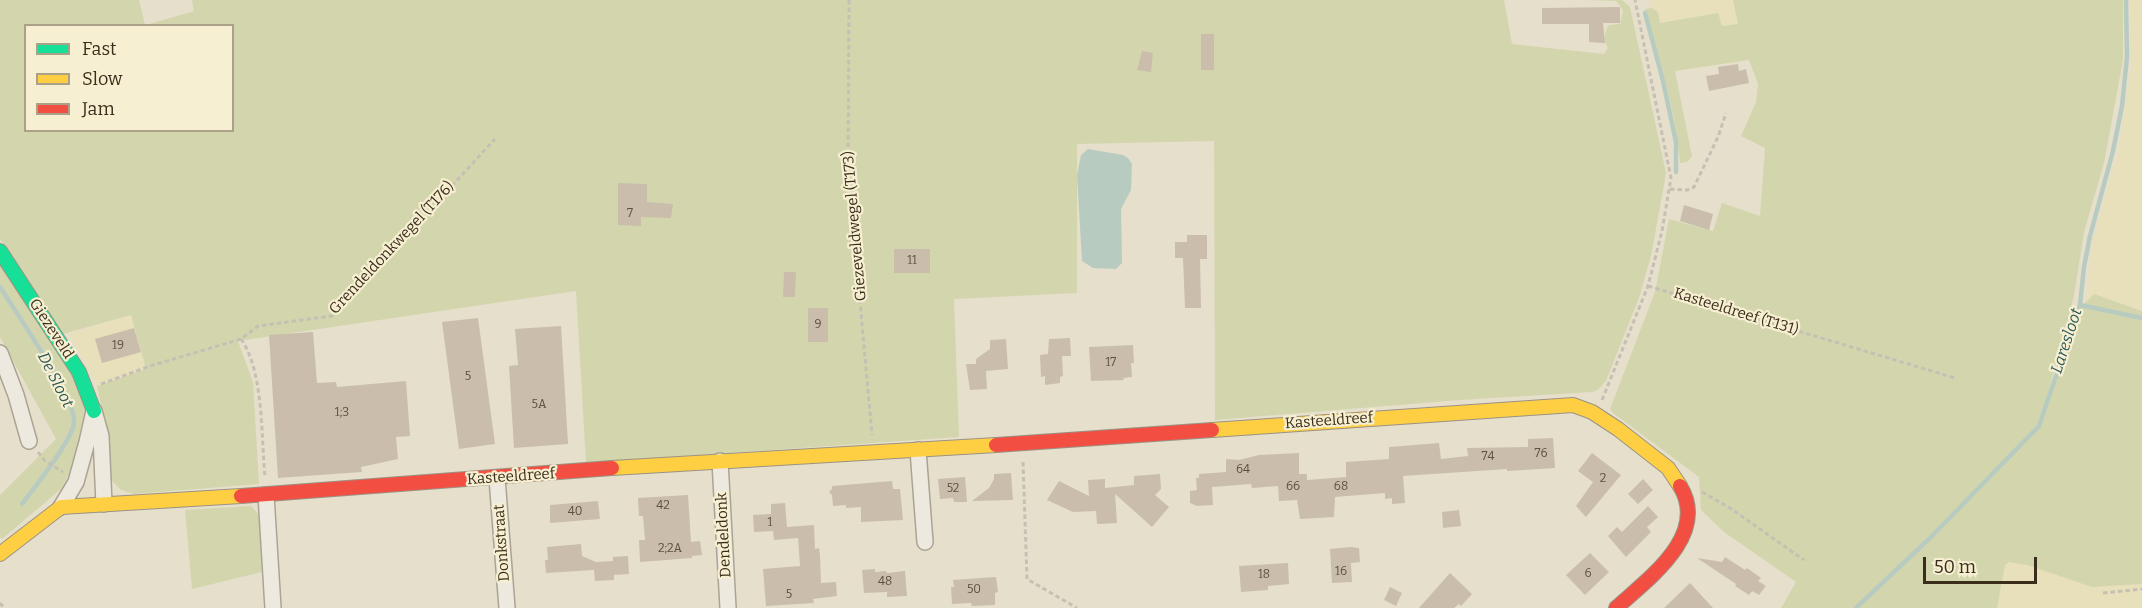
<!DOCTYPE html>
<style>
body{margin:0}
#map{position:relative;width:2142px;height:608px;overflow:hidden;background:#e6dfcc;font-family:Bitter,serif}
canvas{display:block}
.legend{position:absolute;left:24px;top:24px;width:210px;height:108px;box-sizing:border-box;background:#f7efd1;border:2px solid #aba189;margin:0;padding:8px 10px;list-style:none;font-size:18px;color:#3a2d1c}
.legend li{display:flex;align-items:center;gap:12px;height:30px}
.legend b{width:30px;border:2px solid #aba189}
.scale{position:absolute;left:1923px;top:557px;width:114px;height:27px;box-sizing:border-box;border:3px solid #3a2d1c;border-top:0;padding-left:8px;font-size:18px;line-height:21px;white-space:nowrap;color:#3a2d1c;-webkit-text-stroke:4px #f7efd1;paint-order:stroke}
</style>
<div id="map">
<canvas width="2142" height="608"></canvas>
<ul class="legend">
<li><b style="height:8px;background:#16e098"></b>Fast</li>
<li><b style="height:8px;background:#ffcf43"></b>Slow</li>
<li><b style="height:8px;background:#f24e42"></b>Jam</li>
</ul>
<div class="scale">50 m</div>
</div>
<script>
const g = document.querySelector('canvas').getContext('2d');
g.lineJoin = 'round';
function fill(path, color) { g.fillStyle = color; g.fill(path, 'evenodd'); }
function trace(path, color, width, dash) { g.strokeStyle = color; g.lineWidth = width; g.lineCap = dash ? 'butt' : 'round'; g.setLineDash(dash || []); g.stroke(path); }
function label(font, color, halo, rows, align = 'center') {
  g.font = font + ' Bitter,serif'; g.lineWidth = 4.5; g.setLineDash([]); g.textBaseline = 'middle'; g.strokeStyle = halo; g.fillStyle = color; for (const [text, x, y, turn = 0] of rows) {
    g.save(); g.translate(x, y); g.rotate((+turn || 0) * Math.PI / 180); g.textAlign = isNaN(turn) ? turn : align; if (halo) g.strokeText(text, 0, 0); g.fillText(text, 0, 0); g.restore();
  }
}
const farmland = new Path2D(`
 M 1649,0 L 1733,0 L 1738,24 L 1721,26 L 1718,13 L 1660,23 L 1658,12 L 1652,8 Z
 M 2130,0 L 2142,0 L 2142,311 L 2094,294 L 2086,302 L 2093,241 L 2119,148 L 2131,68 Z
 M 131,315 L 146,370 L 97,386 L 69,334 Z
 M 2009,562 L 2027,565 L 2092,587 L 2142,584 L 2142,608 L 1997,608 L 2005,565 Z`);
const green = new Path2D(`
 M 0,0 L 139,0 L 145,25 L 26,26 L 26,130 L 232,130 L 232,26 L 146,25 L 194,11 L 192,0 L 1504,0 L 1512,44 L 1604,54 L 1608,48 C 1603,41 1604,32 1609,25 L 1620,24 L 1623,10 L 1616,1 L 1584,0 L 1622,0 L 1630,7 L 1666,173 L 1664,185 L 1651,256 L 1639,298 L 1606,381 L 1598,390 L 1592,392 L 1460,400 L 1215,420 L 1214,141 L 1077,144 L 1077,293 L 954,299 L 959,437 L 586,463 L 576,291 L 238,341 L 253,382 L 259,484 L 134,494 L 121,490 L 110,479 L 107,433 L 97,386 L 146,369 L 131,315 L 63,334 L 0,239 Z
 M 1733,0 L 2123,0 L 2123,60 L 2104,163 L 2084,232 L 2074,296 L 2044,408 L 2077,311 L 2094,294 L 2142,311 L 2142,584 L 2092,587 L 2027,565 L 2009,562 L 2005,565 L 1997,608 L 1781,608 L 1796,582 L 1724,532 L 1701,510 L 1699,477 L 1613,413 L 1610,409 L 1655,292 L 1669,219 L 1713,231 L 1722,203 L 1760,216 L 1765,148 L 1741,136 L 1756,102 L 1758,84 L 1749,60 L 1675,71 L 1692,156 L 1687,162 L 1680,163 C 1676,111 1659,59 1645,9 L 1652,8 L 1658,12 L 1660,23 L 1718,13 L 1722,26 L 1738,24 Z
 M 0,264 L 74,375 L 86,405 L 81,448 L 62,488 L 2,539 L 0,537 L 0,495 L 56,439 L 0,337 Z
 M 251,506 L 259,515 L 262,572 L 192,589 L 185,510 Z`);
const water = new Path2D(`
 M 1088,149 L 1123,155 L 1128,158 L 1132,164 L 1131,190 L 1121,209 L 1122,263 L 1116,269 L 1093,268 L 1082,261 L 1077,175 L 1081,155 Z`);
const stream = new Path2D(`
 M 1645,13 L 1663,81 L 1676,142 L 1676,172
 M 0,287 C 15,311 77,400 74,423 C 72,441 34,488 22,504
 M 2080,305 L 2142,318
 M 1856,608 L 1930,538 L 2039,426 L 2080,305 L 2084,267 L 2090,236 L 2113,151 L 2122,106 L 2127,57 L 2126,0`);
const building = new Path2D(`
 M 1620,7 L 1620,23 L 1603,23 L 1605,43 L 1589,42 L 1589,24 L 1542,24 L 1542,8 Z
 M 1201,34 L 1214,34 L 1214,70 L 1201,70 Z
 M 1142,51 L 1153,53 L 1151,72 L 1137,70 Z
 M 1738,64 L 1739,71 L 1746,69 L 1749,83 L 1709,91 L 1706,76 L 1719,74 L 1718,67 Z
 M 618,183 L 647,184 L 647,202 L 673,204 L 671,218 L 641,217 L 641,226 L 618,225 Z
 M 1684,205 L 1713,214 L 1709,230 L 1680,221 Z
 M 1187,235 L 1207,235 L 1207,259 L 1200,259 L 1201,308 L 1185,308 L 1183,258 L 1175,258 L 1175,242 L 1187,242 Z
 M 894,249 L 930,249 L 930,273 L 894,273 Z
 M 784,272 L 796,272 L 795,297 L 783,297 Z
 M 808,308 L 828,308 L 828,342 L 808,342 Z
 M 478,318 L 495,444 L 459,449 L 442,322 Z
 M 561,326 L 568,444 L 514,448 L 509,366 L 518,365 L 515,329 Z
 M 134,328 L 141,352 L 102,363 L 95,339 Z
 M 313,332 L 317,383 L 336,382 L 337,387 L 406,381 L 410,436 L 396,437 L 398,459 L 361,467 L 362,472 L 278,478 L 269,335 Z
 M 1070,338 L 1071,356 L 1062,356 L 1063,376 L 1060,377 L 1060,383 L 1045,385 L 1045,376 L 1041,377 L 1040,355 L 1048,354 L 1049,339 Z
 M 1006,339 L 1008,369 L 986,371 L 987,389 L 970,390 L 966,364 L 976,364 L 976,359 L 990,349 L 990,340 Z
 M 1133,345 L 1134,363 L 1131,363 L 1132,377 L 1123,378 L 1124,380 L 1091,381 L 1089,347 Z
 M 1553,438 L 1555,468 L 1507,471 L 1507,469 L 1403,476 L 1405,503 L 1392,504 L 1392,498 L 1385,499 L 1385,493 L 1335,497 L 1334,517 L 1300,519 L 1297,500 L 1279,501 L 1278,486 L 1252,488 L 1251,484 L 1212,487 L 1213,505 L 1197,506 L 1190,503 L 1190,491 L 1197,490 L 1196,478 L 1199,478 L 1199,474 L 1226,472 L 1226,459 L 1239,460 L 1259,455 L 1299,453 L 1299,474 L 1307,474 L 1307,480 L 1346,477 L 1346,462 L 1389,459 L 1389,447 L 1439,443 L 1441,459 L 1468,456 L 1467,448 L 1528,447 L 1528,439 Z
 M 1592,453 L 1621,475 L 1586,517 L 1576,506 L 1593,482 L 1578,471 Z
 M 1011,473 L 1013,500 L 972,501 L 989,488 L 994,479 L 994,474 Z
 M 1160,474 L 1161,489 L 1155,495 L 1169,507 L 1152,527 L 1115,494 L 1117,523 L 1097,524 L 1096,511 L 1073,512 L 1047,500 L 1059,481 L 1089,496 L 1088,480 L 1105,479 L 1105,488 L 1134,485 L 1134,476 Z
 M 965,477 L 967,502 L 954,502 L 953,498 L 940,499 L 938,479 Z
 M 1643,479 L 1653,490 L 1638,504 L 1628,494 Z
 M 892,481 L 893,489 L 900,489 L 903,520 L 861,522 L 861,507 L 846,508 L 846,505 L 833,506 L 832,495 L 829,492 L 832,489 L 832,486 Z
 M 688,495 L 691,542 L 700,541 L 702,555 L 692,556 L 692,558 L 640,562 L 639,540 L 645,540 L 643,516 L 639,516 L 638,498 Z
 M 598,501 L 600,519 L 550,523 L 550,505 Z
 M 785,503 L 787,527 L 814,525 L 815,549 L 819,548 L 820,556 L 821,583 L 836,582 L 837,596 L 813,599 L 814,603 L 766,606 L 763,569 L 800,566 L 798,538 L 774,540 L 773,531 L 754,532 L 753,515 L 771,514 L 771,504 Z
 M 1648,506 L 1658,517 L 1647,527 L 1651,532 L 1626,557 L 1608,536 L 1617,527 L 1622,532 Z
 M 1459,510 L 1461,526 L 1443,528 L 1442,512 Z
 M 581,544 L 582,556 L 596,562 L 613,561 L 613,557 L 628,556 L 629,574 L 614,575 L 614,580 L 595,581 L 594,570 L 546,573 L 545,560 L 548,560 L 547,547 Z
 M 1351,547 L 1359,548 L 1360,562 L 1351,563 L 1352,582 L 1332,583 L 1330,549 Z
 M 1590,553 L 1609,572 L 1585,595 L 1566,575 Z
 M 1725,557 L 1745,570 L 1747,568 L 1761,578 L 1758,581 L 1766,586 L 1759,595 L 1752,591 L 1749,595 L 1735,586 L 1736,584 L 1697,558 L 1722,562 Z
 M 1288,563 L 1289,584 L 1268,586 L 1268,590 L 1241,592 L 1239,566 Z
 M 875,569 L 875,572 L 886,571 L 887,573 L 905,571 L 907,596 L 887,597 L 887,592 L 864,593 L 862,570 Z
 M 1450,573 L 1472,594 L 1461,606 L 1459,604 L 1454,608 L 1419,608 Z
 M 996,577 L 998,592 L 995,593 L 995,605 L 972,606 L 971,603 L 952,604 L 951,587 L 954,587 L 953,580 Z
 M 1690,583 L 1713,608 L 1664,608 Z
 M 1390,587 L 1402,593 L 1396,606 L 1384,600 Z`);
const path = new Path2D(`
 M 849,0 L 848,168 L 872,435
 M 1670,189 L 1687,190 L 1694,187 L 1718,137 L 1726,113
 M 1648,286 L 1955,378
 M 241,339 C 264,372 261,437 265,477
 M 101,384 L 150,366 L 241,339 L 258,326 L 332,316 L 495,139
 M 1602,400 L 1648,286 L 1662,231 L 1671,178 L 1635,0
 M 38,452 L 45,461 L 63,472
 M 1023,462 L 1027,579 L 1077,608
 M 1702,492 L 1730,508 L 1804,560
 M 2103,593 L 2142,589
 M 0,603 L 4,608`);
const street = new Path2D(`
 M 0,353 L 16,395 L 29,441
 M 918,450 L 925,542
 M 720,461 L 728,608
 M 497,478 L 507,608
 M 266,495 L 273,608
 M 61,507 L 76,482 L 87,442 L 94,411 L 101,436 L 104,504`);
const fast = new Path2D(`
 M 0,251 L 79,372 L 94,411`);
const slow = new Path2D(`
 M 1212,430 L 1573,405 L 1592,412 L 1618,429 L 1668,468 L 1680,486
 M 612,468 L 996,445
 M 0,554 L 61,507 L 241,496`);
const jam = new Path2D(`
 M 996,445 L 1212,430
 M 241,496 L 612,468
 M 1616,608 C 1648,579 1710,535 1680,486`);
const numberNames = [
 ["7",630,214],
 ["11",912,261],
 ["9",818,325],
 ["19",118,346],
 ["17",1111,363],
 ["5",468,377],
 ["5A",539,405],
 ["1;3",342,413],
 ["76",1541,454],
 ["74",1488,457],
 ["64",1243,470],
 ["2",1603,479],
 ["66",1293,487],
 ["68",1341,487],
 ["52",953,489],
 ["42",663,506],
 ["40",575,512],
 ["1",770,523],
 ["2;2A",670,549],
 ["16",1341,572],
 ["6",1588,574],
 ["18",1264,575],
 ["48",885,582],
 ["50",974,590],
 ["5",789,595]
];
const streetNames = [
 ["Giezeveldwegel (T173)",855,226,-95],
 ["Grendeldonkwegel (T176)",392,248,-47],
 ["Kasteeldreef (T131)",1736,312,17],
 ["Giezeveld",51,329,57],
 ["Kasteeldreef",1329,421,-4],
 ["Kasteeldreef",511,477,-4],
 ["Dendeldonk",724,535,-93],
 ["Donkstraat",502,543,-94]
];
const waterNames = [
 ["Laresloot",2067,341,-72],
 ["De Sloot",55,380,63]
];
fill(farmland, '#e7e0bb');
fill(green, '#d3d6ad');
fill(water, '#b8cbc0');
trace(stream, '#b8cbc0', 4.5);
fill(building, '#cabdac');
trace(street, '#aba495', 18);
trace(fast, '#9a9385', 16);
trace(slow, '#9a9385', 16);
trace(jam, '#9a9385', 16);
trace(path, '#c6c0b4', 3, [4.5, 3]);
trace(street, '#ede9de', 15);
trace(fast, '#16e098', 14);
trace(slow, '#ffcf43', 14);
trace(jam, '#f24e42', 14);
label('12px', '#5e5140', null, numberNames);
label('15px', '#3a2d1c', '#f7efd1', streetNames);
label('italic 16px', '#2b5a5a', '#f7efd1', waterNames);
</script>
